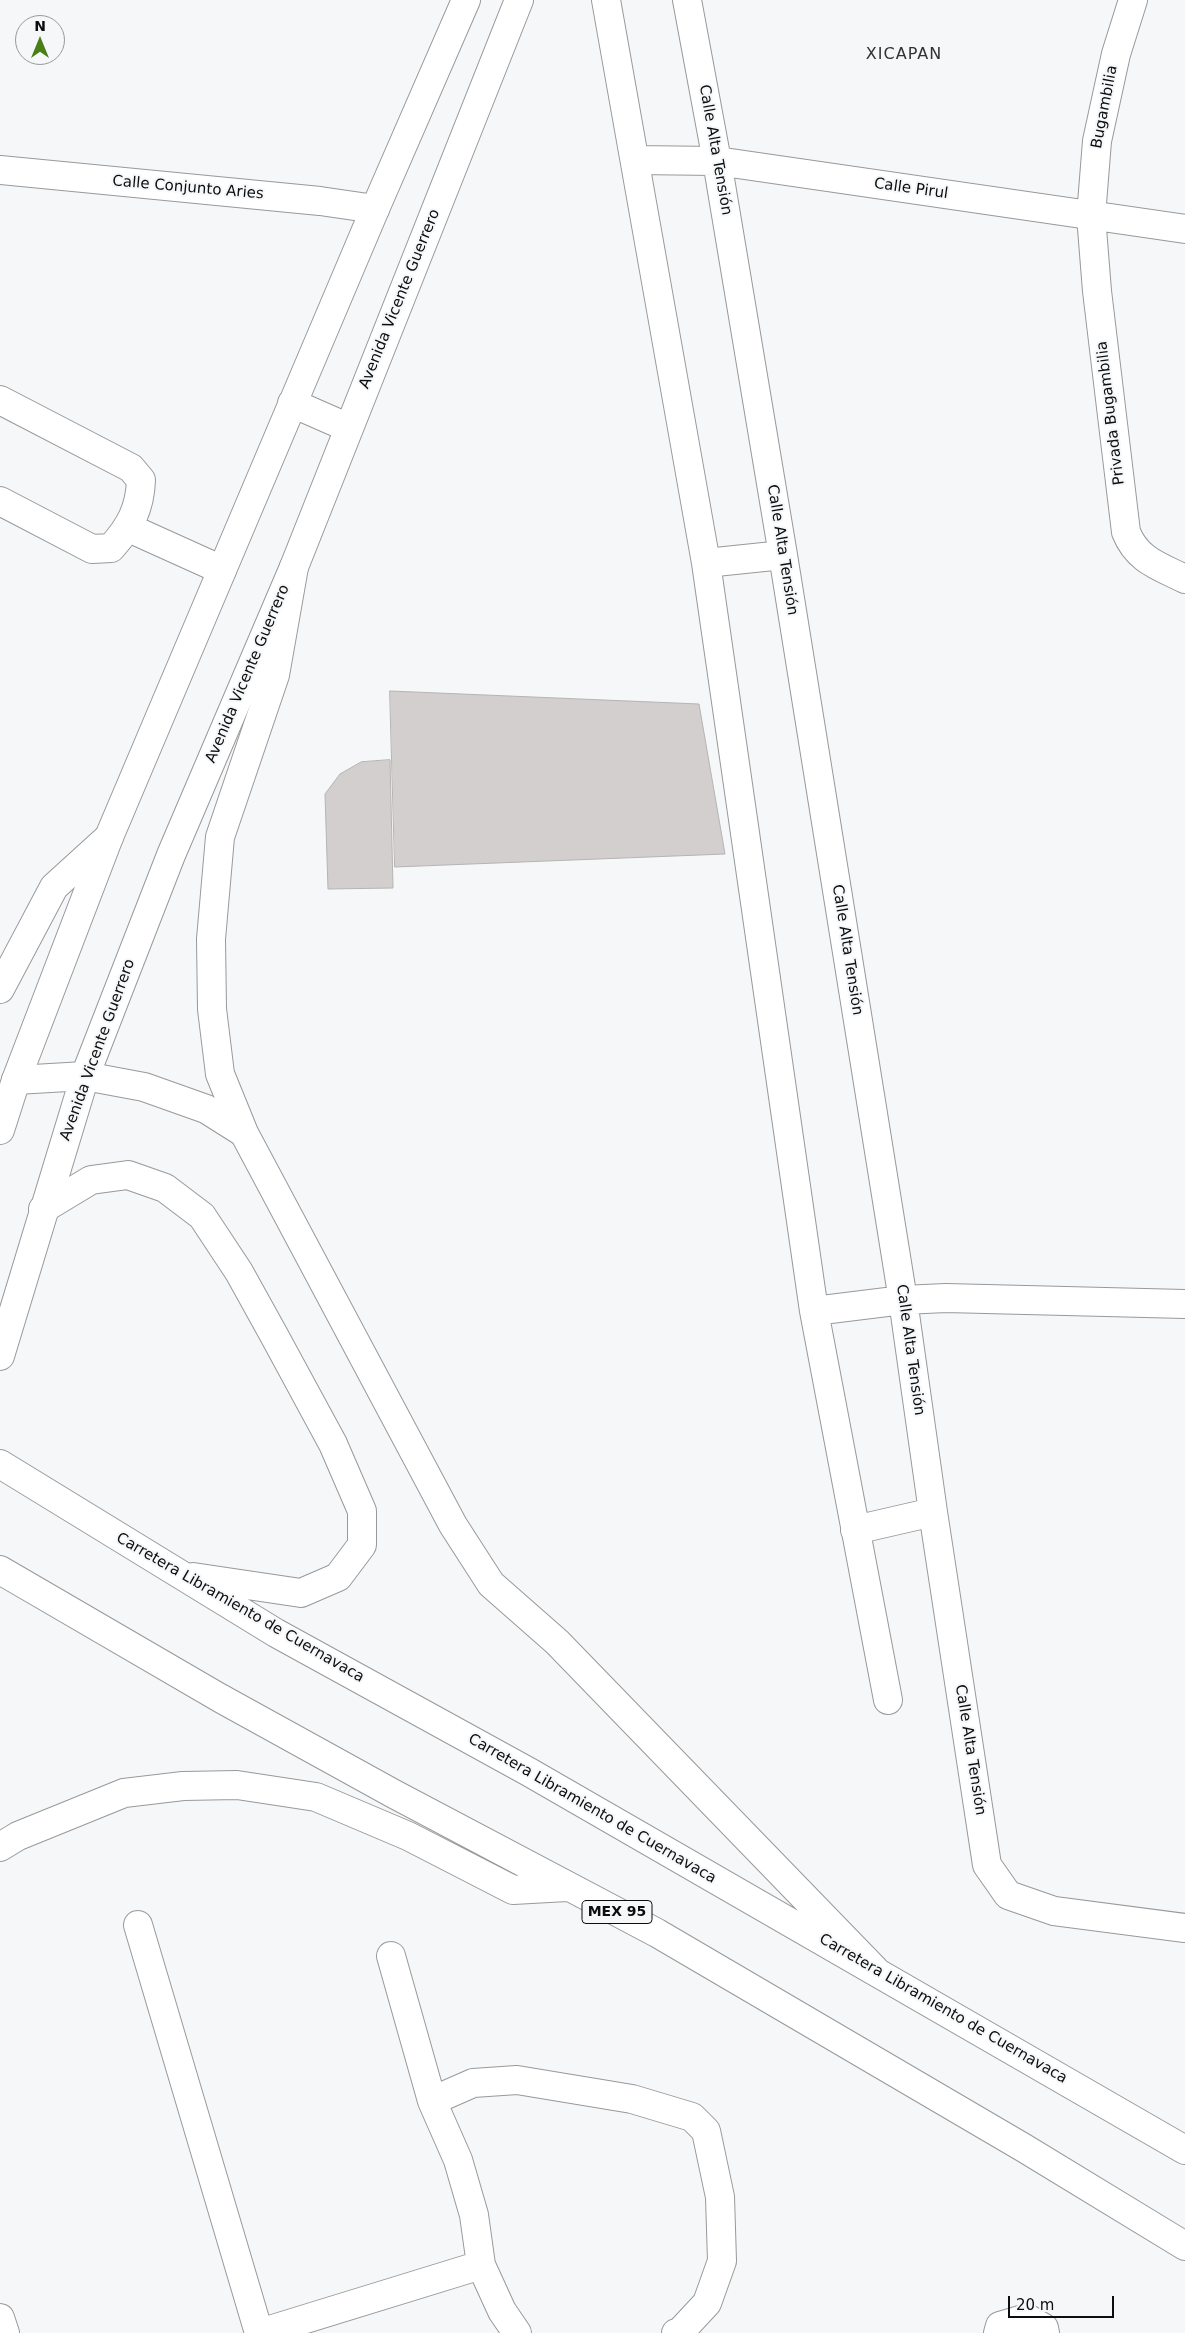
<!DOCTYPE html>
<meta charset="utf-8">
<style>
body{margin:0}
#map{position:relative;width:1185px;height:2333px;overflow:hidden;background:#f5f7f9;font-family:"DejaVu Sans",sans-serif}
canvas{display:block}
.north{position:absolute;left:15px;top:15px;width:50px;height:50px;box-sizing:border-box;background:#f5f7f9;border:1px solid #98999b;border-radius:50%;rotate:0deg;font-size:14px;font-weight:700;line-height:20px;text-align:center;color:#0c0d0e}
.north::after{content:'';display:block;margin:auto;width:18px;height:22px;background:#497f14;clip-path:polygon(50% 0,100% 100%,50% 72%,0 100%)}
.scale{position:absolute;left:1008px;top:2296px;width:106px;height:22px;box-sizing:border-box;border:2px solid #0c0d0e;border-top:0;padding-left:6px;font-size:15px;line-height:18px;white-space:nowrap;color:#0c0d0e;-webkit-text-stroke:4px #f5f7f9;paint-order:stroke}
</style>
<div id="map">
<canvas width="1185" height="2333"></canvas>
<div class="north">N</div>
<div class="scale">20 m</div>
</div>
<script>
const g = document.querySelector('canvas').getContext('2d');
g.lineJoin = 'round';
function fill(path, color) { g.fillStyle = color; g.fill(path, 'evenodd'); }
function trace(path, color, width, dash) { g.strokeStyle = color; g.lineWidth = width; g.lineCap = dash ? 'butt' : 'round'; g.setLineDash(dash || []); g.stroke(path); }
function label(font, color, halo, rows, align = 'center') {
  g.font = font + ' "DejaVu Sans",sans-serif'; g.lineWidth = 4; g.setLineDash([]); g.textBaseline = 'middle'; g.strokeStyle = halo; g.fillStyle = color; for (const [text, x, y, turn = 0] of rows) {
    g.save(); g.translate(x, y); g.rotate((+turn || 0) * Math.PI / 180); g.textAlign = isNaN(turn) ? turn : align; if (halo) g.strokeText(text, 0, 0); g.fillText(text, 0, 0); g.restore();
  }
}
const building = new Path2D(`
 M 390,691 L 699,704 L 725,854 L 395,867 Z
 M 390,760 L 393,888 L 328,889 L 325,794 L 340,774 L 361,762 Z`);
const minor = new Path2D(`
 M 606,0 L 706,563 L 814,1311 L 888,1700
 M 687,0 L 717,161 L 783,555 L 903,1300 L 933,1512 L 987,1865 L 1008,1895 L 1054,1911 L 1185,1928
 M 1133,0 L 1116,54 L 1097,141 L 1091,216 L 1097,291 L 1126,532 C 1137,560 1159,566 1185,579
 M 635,160 L 717,161 L 1185,229
 M 0,170 L 320,201 L 375,209
 M 0,400 L 131,468 L 141,480 C 140,509 130,527 111,548 L 92,549 L 0,501
 M 129,528 L 222,570
 M 706,563 L 783,555
 M 814,1311 L 903,1300 L 946,1298 L 1185,1304
 M 855,1530 L 933,1512
 M 138,1925 L 259,2333
 M 391,1956 L 432,2101 L 458,2160 L 474,2215 L 481,2265 L 502,2311 L 517,2333
 M 432,2101 L 473,2083 L 517,2080 L 632,2099 L 692,2117 L 706,2131 L 720,2197 L 722,2261 L 707,2303 L 680,2332 L 676,2333
 M 0,2318 L 5,2333
 M 260,2333 L 481,2265
 M 998,2333 L 1000,2326 L 1027,2318 L 1044,2328 L 1045,2333`);
const major = new Path2D(`
 M 292,403 L 349,428
 M 0,1130 L 16,1080 L 109,837 L 375,209 L 466,0
 M 0,1356 L 85,1076 L 171,855 L 294,567 L 519,0`);
const highway = new Path2D(`
 M 294,567 L 275,675 L 220,837 L 211,939 L 212,1009 L 220,1074 L 244,1133 L 453,1525 L 491,1584 L 557,1642 L 875,1970
 M 0,989 L 54,887 L 109,837
 M 16,1080 L 85,1076 L 144,1087 L 206,1109 L 244,1133
 M 43,1209 L 91,1180 L 128,1175 L 165,1188 L 202,1216 L 239,1272 L 275,1337 L 333,1444 L 362,1511 L 362,1545 L 338,1577 L 301,1593 L 193,1577
 M 0,1464 L 276,1633 L 529,1772 L 1185,2150
 M 0,1570 L 220,1698 L 394,1794 L 657,1933 L 1024,2148 L 1185,2246
 M 0,1847 L 18,1836 L 124,1793 L 183,1786 L 237,1785 L 316,1797 L 408,1836 L 513,1890 L 567,1887`);
const shields = [
 [617,1912,70]
];
const shieldNames = [
 ["MEX 95",617,1912]
];
const streetNames = [
 ["Bugambilia",1105,107,-79],
 ["Calle Alta Tensión",715,150,80],
 ["Calle Conjunto Aries",188,188,5],
 ["Calle Pirul",911,189,8],
 ["Avenida Vicente Guerrero",400,299,-68],
 ["Privada Bugambilia",1111,413,-97],
 ["Calle Alta Tensión",782,550,81],
 ["Avenida Vicente Guerrero",248,674,-67],
 ["Calle Alta Tensión",847,950,81],
 ["Avenida Vicente Guerrero",98,1050,-70],
 ["Calle Alta Tensión",910,1350,82],
 ["Carretera Libramiento de Cuernavaca",240,1608,30],
 ["Calle Alta Tensión",970,1750,81],
 ["Carretera Libramiento de Cuernavaca",592,1809,30],
 ["Carretera Libramiento de Cuernavaca",943,2009,30]
];
const neighbourhoodNames = [
 ["XICAPAN",904,55]
];
fill(building, '#d2cfce');
trace(building, '#b6b3b3', 1);
trace(minor, '#97999b', 30);
trace(major, '#97999b', 30);
trace(highway, '#97999b', 30);
trace(minor, '#fff', 28);
trace(major, '#fff', 28);
trace(highway, '#fff', 28);
for (const [x, y, w] of shields) { const box = new Path2D(); box.roundRect(x - w / 2, y - 11.5, w, 23, 4); g.fillStyle = '#f5f7f9'; g.fill(box); trace(box, '#0c0d0e', 1); }
label('bold 14px', '#0c0d0e', null, shieldNames);
label('15px', '#0c0d0e', '#f5f7f9', streetNames);
g.letterSpacing = '1px';
label('16px', '#303233', '#f5f7f9', neighbourhoodNames);
g.letterSpacing = '0px';
</script>
